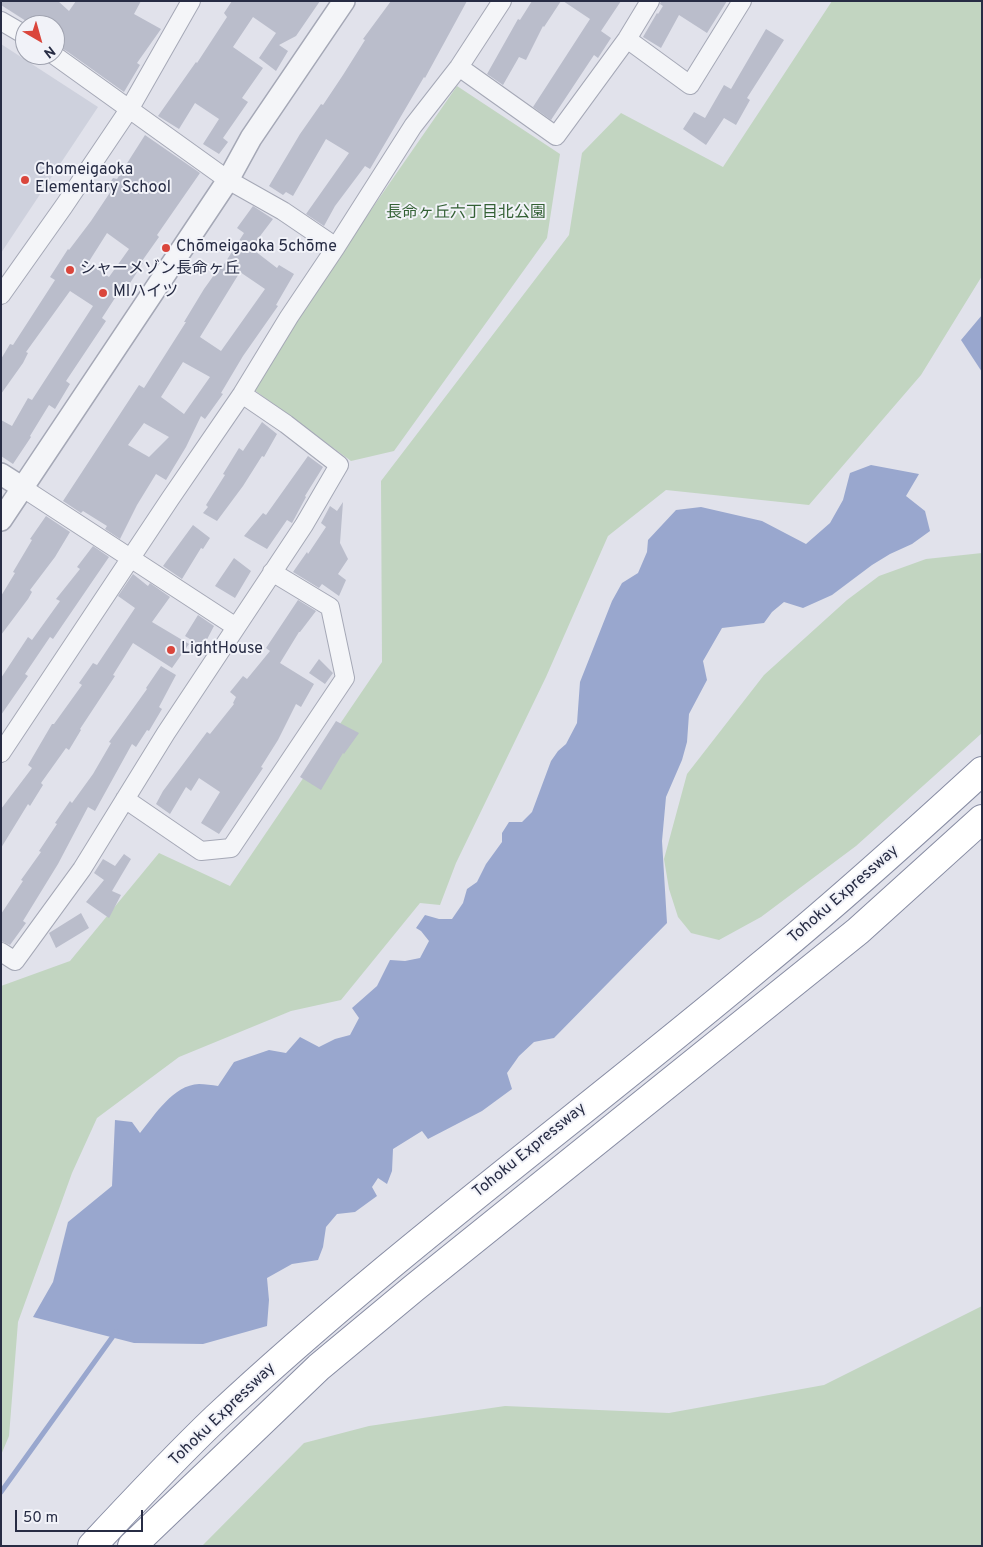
<!DOCTYPE html>
<meta charset="utf-8">
<style>
body{margin:0}
#map{position:relative;width:983px;height:1547px;overflow:hidden;background:#e1e2eb;font-family:Overpass,sans-serif}
canvas{display:block}
.frame{position:absolute;inset:0;border:2px solid #272c44;pointer-events:none}
.north{position:absolute;left:15px;top:15px;width:50px;height:50px;box-sizing:border-box;background:#f1f2f8;border:1px solid #a0a3b0;border-radius:50%;rotate:142deg;font-size:14px;font-weight:700;line-height:20px;text-align:center;color:#272c44}
.north::after{content:'';display:block;margin:auto;width:18px;height:22px;background:#da463c;clip-path:polygon(50% 0,100% 100%,50% 72%,0 100%)}
.scale{position:absolute;left:15px;top:1510px;width:128px;height:22px;box-sizing:border-box;border:2px solid #272c44;border-top:0;padding-left:6px;font-size:15px;line-height:18px;white-space:nowrap;color:#272c44;-webkit-text-stroke:4px #f1f2f8;paint-order:stroke}
</style>
<div id="map">
<canvas width="983" height="1547"></canvas>
<div class="frame"></div>
<div class="north">N</div>
<div class="scale">50 m</div>
</div>
<script>
const g = document.querySelector('canvas').getContext('2d');
g.lineJoin = 'round';
function fill(path, color) { g.fillStyle = color; g.fill(path, 'evenodd'); }
function trace(path, color, width, dash) { g.strokeStyle = color; g.lineWidth = width; g.lineCap = dash ? 'butt' : 'round'; g.setLineDash(dash || []); g.stroke(path); }
function label(font, color, halo, rows, align = 'center') {
  g.font = font + ' Overpass,"Noto Sans JP",sans-serif'; g.lineWidth = 4; g.setLineDash([]); g.textBaseline = 'middle'; g.strokeStyle = halo; g.fillStyle = color; for (const [text, x, y, turn = 0] of rows) {
    g.save(); g.translate(x, y); g.rotate((+turn || 0) * Math.PI / 180); g.textAlign = isNaN(turn) ? turn : align; if (halo) g.strokeText(text, 0, 0); g.fillText(text, 0, 0); g.restore();
  }
}
const built = new Path2D(`
 M 1,44 L 98,107 L 1,253 Z`);
const green = new Path2D(`
 M 832,1 L 982,1 L 982,276 L 921,375 L 809,505 L 666,490 L 608,536 L 546,677 L 456,863 L 440,905 L 420,903 L 341,1000 L 291,1011 L 179,1057 L 97,1118 L 72,1173 L 18,1322 L 9,1436 L 1,1455 L 1,986 L 70,961 L 159,853 L 230,886 L 382,662 L 381,481 L 569,235 L 582,153 L 621,113 L 723,167 Z
 M 457,86 L 560,154 L 547,238 L 394,451 L 351,461 L 253,389 L 346,246 Z
 M 982,553 L 982,733 L 856,846 L 761,917 L 719,940 L 691,933 L 678,917 L 669,889 L 664,859 L 687,774 L 764,675 L 847,600 L 879,576 L 926,559 Z
 M 982,1306 L 982,1546 L 202,1546 L 304,1443 L 369,1426 L 505,1406 L 669,1413 L 824,1385 Z`);
const water = new Path2D(`
 M 982,315 L 982,372 L 961,340 Z
 M 871,465 L 919,474 L 906,496 L 925,511 L 930,531 L 912,544 L 890,554 L 872,565 L 832,595 L 803,608 L 784,602 L 772,612 L 764,623 L 722,628 L 703,661 L 707,680 L 689,714 L 687,742 L 682,760 L 666,797 L 662,841 L 667,923 L 554,1038 L 534,1042 L 519,1056 L 507,1073 L 512,1089 L 482,1111 L 428,1139 L 422,1131 L 393,1149 L 392,1171 L 387,1184 L 378,1178 L 372,1187 L 377,1196 L 355,1212 L 337,1214 L 326,1227 L 323,1247 L 318,1260 L 292,1264 L 267,1278 L 269,1300 L 267,1326 L 203,1344 L 134,1343 L 33,1317 L 53,1282 L 68,1222 L 112,1186 L 115,1120 L 132,1122 L 140,1133 C 155,1115 173,1085 199,1084 C 205,1084 212,1085 218,1086 L 234,1062 L 269,1050 L 286,1053 L 300,1037 L 319,1047 L 335,1039 L 350,1035 L 359,1018 L 352,1008 L 377,986 L 390,960 L 405,961 L 420,958 L 429,941 L 421,931 L 416,928 L 425,915 L 439,919 L 452,919 L 463,903 L 467,889 L 477,882 L 486,864 L 502,842 L 502,833 L 509,822 L 522,822 L 532,812 L 551,761 L 558,751 L 566,744 L 577,723 L 580,682 L 612,601 L 622,583 L 638,573 L 647,552 L 648,540 L 676,510 L 701,507 L 762,521 L 806,544 L 830,523 L 843,500 L 850,473 Z`);
const stream = new Path2D(`
 M 1,1492 L 116,1332`);
const building = new Path2D(`
 M 1,1 L 58,1 L 69,11 L 76,1 L 141,1 L 134,14 L 161,29 L 137,63 L 140,65 L 124,92 L 68,52 L 55,44 L 55,25 L 29,25 L 25,23 L 26,21 L 1,5 Z
 M 232,1 L 320,1 L 296,36 L 279,45 L 288,51 L 276,71 L 259,58 L 276,33 L 253,17 L 233,47 L 263,68 L 242,98 L 248,102 L 223,138 L 228,142 L 219,154 L 203,144 L 219,119 L 195,103 L 179,129 L 158,116 L 196,62 L 197,63 L 227,17 L 224,13 Z
 M 391,1 L 467,1 L 425,78 L 424,77 L 370,169 L 365,166 L 335,206 L 324,226 L 306,214 L 349,153 L 326,139 L 293,196 L 286,192 L 283,195 L 269,186 L 300,134 L 321,104 L 323,105 L 343,75 L 365,40 L 363,39 Z
 M 532,1 L 561,1 L 544,27 L 543,26 L 526,60 L 519,57 L 503,85 L 487,74 L 518,19 L 520,20 Z
 M 563,1 L 621,1 L 601,31 L 611,38 L 598,58 L 594,55 L 551,120 L 533,107 L 590,19 Z
 M 661,1 L 727,1 L 707,33 L 679,15 L 661,48 L 643,37 L 657,13 L 658,14 L 663,6 L 660,4 Z
 M 766,29 L 784,40 L 747,98 L 750,100 L 736,125 L 724,118 L 706,145 L 683,129 L 694,112 L 705,118 L 724,85 L 731,89 Z
 M 145,135 L 200,173 L 157,235 L 159,237 L 142,261 L 143,263 L 130,283 L 126,281 L 102,318 L 106,321 L 66,381 L 70,384 L 55,409 L 49,405 L 30,436 L 31,437 L 13,464 L 1,456 L 1,420 L 12,426 L 28,398 L 32,400 L 93,306 L 70,291 L 26,352 L 28,353 L 23,363 L 1,394 L 1,359 L 10,344 L 13,345 L 55,280 L 50,277 L 68,249 L 69,250 L 91,221 L 111,191 L 107,188 L 113,178 L 117,179 ZM 107,233 L 129,249 L 109,277 L 88,263 Z
 M 253,206 L 273,219 L 251,248 L 277,268 L 279,265 L 294,274 L 276,305 L 278,306 L 243,356 L 221,393 L 223,394 L 205,419 L 201,416 L 186,447 L 166,480 L 156,474 L 137,505 L 120,539 L 105,529 L 107,526 L 83,511 L 81,513 L 63,501 L 139,385 L 144,388 L 186,322 L 184,322 L 204,289 L 219,268 L 221,269 L 244,233 L 237,228 ZM 240,272 L 265,289 L 221,351 L 200,337 ZM 183,362 L 210,377 L 184,414 L 161,397 ZM 144,423 L 169,437 L 149,457 L 128,445 Z
 M 262,422 L 277,434 L 264,457 L 262,456 L 243,486 L 217,521 L 203,513 L 208,507 L 206,505 L 225,475 L 223,474 L 239,448 L 243,451 Z
 M 308,456 L 323,467 L 305,496 L 306,497 L 292,523 L 287,520 L 267,549 L 244,536 L 263,513 L 266,515 Z
 M 343,502 L 340,543 L 348,559 L 338,574 L 346,580 L 339,596 L 322,584 L 319,588 L 293,572 L 307,552 L 308,554 L 326,527 L 321,523 L 330,506 L 337,511 Z
 M 46,516 L 70,532 L 55,557 L 30,590 L 32,592 L 28,599 L 1,635 L 1,596 L 15,573 L 13,572 L 32,540 L 30,539 Z
 M 193,525 L 210,538 L 203,549 L 201,548 L 182,579 L 163,566 Z
 M 93,546 L 109,557 L 53,639 L 50,637 L 25,674 L 28,676 L 1,715 L 1,678 L 28,637 L 32,640 L 60,601 L 56,599 L 80,569 L 77,567 Z
 M 234,558 L 251,571 L 235,598 L 215,586 Z
 M 133,574 L 148,586 L 150,583 L 170,597 L 152,622 L 189,644 L 172,668 L 133,643 L 113,675 L 115,676 L 80,729 L 81,730 L 69,750 L 66,748 L 41,783 L 43,785 L 30,806 L 28,804 L 1,848 L 1,809 L 32,768 L 28,765 L 52,724 L 54,724 L 82,685 L 79,683 L 93,663 L 97,665 L 135,608 L 118,596 Z
 M 298,600 L 316,611 L 300,632 L 299,632 L 280,663 L 314,684 L 301,707 L 296,704 L 278,740 L 261,767 L 263,768 L 219,834 L 201,823 L 220,792 L 199,778 L 191,791 L 186,787 L 170,814 L 156,804 L 163,791 L 207,732 L 210,734 L 234,704 L 233,703 L 236,697 L 230,692 L 243,676 L 247,679 L 270,651 L 266,648 Z
 M 198,615 L 214,626 L 203,647 L 185,636 Z
 M 319,659 L 333,673 L 325,684 L 309,673 Z
 M 161,666 L 176,675 L 159,707 L 162,709 L 149,731 L 147,730 L 136,747 L 132,744 L 95,811 L 88,807 L 58,864 L 23,921 L 26,923 L 10,945 L 1,941 L 1,914 L 23,881 L 21,880 L 41,852 L 39,851 L 57,824 L 55,823 L 70,801 L 72,803 L 93,774 L 111,743 L 109,742 L 147,689 L 146,688 Z
 M 336,721 L 359,733 L 344,754 L 343,753 L 321,790 L 300,777 Z
 M 124,854 L 131,859 L 112,891 L 121,895 L 109,918 L 86,902 L 104,880 L 94,873 L 103,859 L 115,866 Z
 M 81,913 L 89,928 L 56,948 L 49,933 Z`);
const minor = new Path2D(`
 M 1,21 L 25,35
 M 627,39 L 690,85 L 742,1
 M 54,55 L 228,180 L 283,211 L 336,247
 M 459,67 L 556,136 L 627,39 L 650,1
 M 1,295 L 64,206 L 130,108 L 191,1
 M 23,488 L 236,627
 M 1,753 L 170,499 L 242,394 L 289,317 L 336,247 L 413,126 L 459,67 L 502,1
 M 125,799 L 201,851 L 231,848 L 345,678 L 330,607 L 272,572
 M 1,952 L 15,961 L 82,869 L 166,733 L 304,525 L 339,465 L 286,424 L 242,394`);
const tertiary = new Path2D(`
 M 1,474 L 23,488
 M 1,520 L 228,180 L 251,138 L 344,1`);
const motorway = new Path2D(`
 M 92,1546 C 132,1503 173,1459 216,1418 C 388,1257 579,1118 759,967 C 836,904 909,838 982,771
 M 132,1546 L 319,1367 L 414,1288 L 858,931 L 982,819`);
const markers = [
 [25,180,5,"#da463c"],
 [166,248,5,"#da463c"],
 [70,270,5,"#da463c"],
 [103,293,5,"#da463c"],
 [171,650,5,"#da463c"]
];
const poiNames = [
 ["Chomeigaoka",35,171],
 ["Elementary School",35,189],
 ["Chōmeigaoka 5chōme",176,248],
 ["シャーメゾン長命ヶ丘",80,270],
 ["MIハイツ",113,293],
 ["LightHouse",181,650]
];
const parkNames = [
 ["長命ヶ丘六丁目北公園",466,214]
];
const streetNames = [
 ["Tohoku Expressway",844,895,-41],
 ["Tohoku Expressway",530,1151,-39],
 ["Tohoku Expressway",223,1415,-44]
];
fill(built, '#ced1dd');
fill(green, '#c2d5c1');
fill(water, '#99a7ce');
trace(stream, '#99a7ce', 5);
fill(building, '#babdcb');
trace(minor, '#a5a8b6', 20);
trace(tertiary, '#a5a8b6', 24);
trace(motorway, '#878ca3', 30);
trace(minor, '#f4f5f8', 18);
trace(tertiary, '#f4f5f8', 21);
trace(motorway, '#fff', 28);
for (const [x, y, r, color] of markers) { const dot = new Path2D(); dot.arc(x, y, r, 0, 2 * Math.PI); g.fillStyle = color; g.fill(dot); trace(dot, '#f1f2f8', 2); }
label('16px', '#272c44', '#f1f2f8', poiNames, 'left');
label('16px', '#346135', '#f1f2f8', parkNames);
label('16px', '#272c44', '#f1f2f8', streetNames);
</script>
